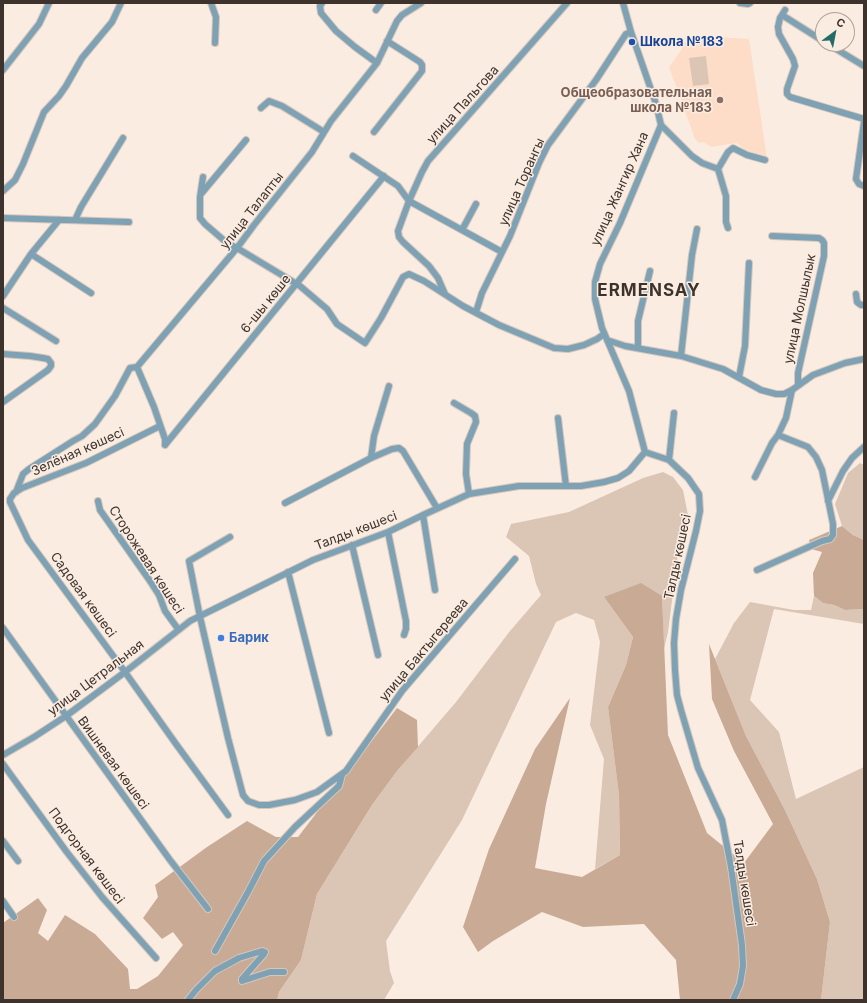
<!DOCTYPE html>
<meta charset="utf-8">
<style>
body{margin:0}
#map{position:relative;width:867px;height:1003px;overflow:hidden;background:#fbece1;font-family:Inter,sans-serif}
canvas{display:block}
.frame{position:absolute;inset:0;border:4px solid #3d332c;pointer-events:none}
.north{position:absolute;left:815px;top:12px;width:40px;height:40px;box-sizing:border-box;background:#fbece1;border:1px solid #afa299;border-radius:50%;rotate:32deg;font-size:11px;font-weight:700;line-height:16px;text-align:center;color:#3d332c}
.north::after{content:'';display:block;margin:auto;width:14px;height:18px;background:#246d67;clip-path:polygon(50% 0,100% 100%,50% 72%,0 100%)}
</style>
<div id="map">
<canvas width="867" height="1003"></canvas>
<div class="frame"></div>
<div class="north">С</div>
</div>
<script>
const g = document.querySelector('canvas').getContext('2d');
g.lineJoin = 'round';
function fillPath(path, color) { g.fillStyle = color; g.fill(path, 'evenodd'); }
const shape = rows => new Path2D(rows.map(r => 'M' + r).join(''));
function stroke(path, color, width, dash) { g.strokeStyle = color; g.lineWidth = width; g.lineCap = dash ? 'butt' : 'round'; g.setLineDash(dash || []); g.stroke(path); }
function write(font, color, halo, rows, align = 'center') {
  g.font = font + ' Inter,sans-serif'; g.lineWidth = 3; g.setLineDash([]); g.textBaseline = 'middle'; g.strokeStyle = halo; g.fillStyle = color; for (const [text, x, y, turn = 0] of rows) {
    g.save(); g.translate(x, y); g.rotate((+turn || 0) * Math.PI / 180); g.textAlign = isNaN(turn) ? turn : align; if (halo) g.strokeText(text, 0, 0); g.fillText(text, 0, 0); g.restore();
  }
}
fillPath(shape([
 [705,36,749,39,767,158,747,152,737,143,711,147,704,142,699,143,695,139,669,67,682,49,681,44]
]), '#fdddc7');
fillPath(shape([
 [706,56,709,84,693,86,689,58],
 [860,463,864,465,864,540,853,535,842,526,835,504,848,473],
 [663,472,673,477,683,490,688,515,678,553,668,632,664,649,662,596,604,597,633,637,626,665,608,707,619,795,620,855,595,869,604,759,590,725,600,642,594,620,576,613,556,622,462,820,386,941,390,971,394,983,384,1000,277,1000,279,992,301,960,317,894,372,805,397,771,456,702,510,631,541,595,536,584,529,556,506,537,511,524,569,512,643,478],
 [814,596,823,603,834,605,845,610,864,609,864,624,774,609,750,700,779,732,796,799,864,767,864,1000,821,1000,830,922,817,879,785,810,746,736,715,659,734,623,750,602,794,610,811,610]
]), '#dbc6b6');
fillPath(shape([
 [842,526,853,535,864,540,864,609,845,610,834,605,823,603,814,596,813,573,822,552,811,549,809,540],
 [641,583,662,596,668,735,707,833,744,863,773,824,734,751,712,699,709,644,746,736,785,810,817,879,830,922,821,1000,680,1000,676,960,644,924,583,927,542,912,493,941,478,952,463,927,489,849,535,749,570,698,546,804,535,868,582,877,620,855,619,795,608,707,626,665,633,637,604,597],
 [397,708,417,720,418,747,397,771,372,805,317,894,301,960,279,992,277,1000,3,1000,3,923,38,898,47,910,38,933,48,941,65,915,95,934,128,969,130,989,137,989,158,976,183,945,173,932,162,939,143,918,158,897,155,885,207,847,247,821,276,837,298,837]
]), '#c8aa95');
const minor = shape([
 [211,3,216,17,215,43],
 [322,3,320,6,321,13,336,31,355,47,377,63],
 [623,3,631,32,656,104,661,125,620,223,600,264,595,282,595,299,602,328,629,391,645,452],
 [740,3,748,4,750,3],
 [376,10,381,3],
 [785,10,780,18,778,27,779,34,793,59,795,66,787,89,787,94,790,97,864,119],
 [782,15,823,41],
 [828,44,864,66],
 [3,70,39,24,49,3],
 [261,108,269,101,282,106,324,132],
 [864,122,856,179,859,184,864,186],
 [661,125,692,156,702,163,718,169,728,152,733,148,747,155,765,160],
 [374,132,422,71,422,65,420,62,387,41],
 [353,156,398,186,409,201,422,172,428,161,567,3],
 [718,169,726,196,726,222,728,228],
 [203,177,200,197,200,218,205,224,227,243,237,248,300,286,327,309,337,324,365,343,381,318,403,277,409,274,424,281,463,306,499,325,554,348,568,349,584,345,597,339,604,334],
 [3,191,15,180,23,164,44,112,59,96,66,86,82,58,112,22,121,3],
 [201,194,246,140],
 [3,218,129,222],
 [75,220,81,207,123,138],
 [462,230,476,204],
 [772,236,819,238,822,240,824,243,824,256,798,373,798,385],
 [31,254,91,293],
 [445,294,438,278,429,266,403,242,399,237,398,231,409,201,502,252],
 [856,294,857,302,861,305,864,305],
 [3,296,31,254,59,220],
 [3,308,56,341],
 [476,312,482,293,510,236,539,163,548,145,596,80,626,34,631,32],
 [607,340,625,346,681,356,723,369,761,390,776,394,784,394,792,390,813,375,845,363,864,359],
 [638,347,638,321,650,271],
 [3,354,30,356,43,358,48,359,51,363,51,366,48,370,3,402],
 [681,356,692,255,697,229],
 [137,367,237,248,254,225,312,152,331,121,377,63,397,21,402,15,421,3],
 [137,367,154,407,165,439,165,445],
 [739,377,745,346,749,263],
 [454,403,471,413,475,416,476,422,467,444,466,474,469,494],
 [558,418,566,486],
 [160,426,86,463,22,488,14,493,10,499,10,502,28,540,125,672,176,744,228,815],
 [165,445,384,176],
 [645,452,669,460,688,478,699,494,700,511,696,531,681,590,676,619,674,643,675,670,677,695,681,710,698,768,722,820,731,867,742,945,743,966,740,984,733,1000],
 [371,458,374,436,389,386],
 [669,460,674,413],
 [755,477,772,443,778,435,786,418,792,390],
 [16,492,23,474,29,469,73,441,82,436,95,424,115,396,130,368,137,367],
 [98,501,100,510,150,581,159,595,165,611,178,629],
 [828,501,843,471,852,458,864,447],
 [285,503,371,458,392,449,399,448,403,451,437,508],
 [423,515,435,590],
 [388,532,406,621,406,629,404,635],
 [230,537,189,561,200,617,228,738,243,795,248,801,259,805,269,805,295,800,317,792,346,771,402,691,515,559],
 [352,545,378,655],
 [757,570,822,541,830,539,833,535,833,524,822,470,816,457,808,447,778,435],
 [288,572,329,733],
 [3,628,170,860,208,909],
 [3,755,34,737,66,716,125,672,190,621,313,560,388,532,423,515,469,494,519,486,581,486,604,482,618,478,629,471,645,452],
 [3,764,66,851,102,897,156,958],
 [3,841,18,861],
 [3,901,14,917],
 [215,951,248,892,264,861,295,827,339,786,342,775],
 [188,1000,196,990,215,971,239,958,262,951,265,952,264,954,242,979,242,981,270,972,284,972]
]);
stroke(minor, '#d5c7bd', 8);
stroke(minor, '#7ea1b4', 6);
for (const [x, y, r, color] of [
 [632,42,4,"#1a4fb4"],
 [720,100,4,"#8d6e63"],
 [221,638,4,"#3f7fe0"]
]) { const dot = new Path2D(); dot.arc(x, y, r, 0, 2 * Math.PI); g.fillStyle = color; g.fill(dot); stroke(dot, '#fbece1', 1.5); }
write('bold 13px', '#164399', '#fbece1', [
 ["Школа №183",640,42]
], 'left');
write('bold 13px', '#785e54', '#fbece1', [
 ["Общеобразовательная",712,93],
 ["школа №183",712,108]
], 'right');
write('13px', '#3d332c', '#fbece1', [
 ["улица Пальгова",463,105,-48],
 ["улица Торангы",522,182,-66],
 ["улица Жангир Хана",620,189,-66],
 ["улица Талапты",252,211,-52],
 ["6-шы көше",266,304,-51],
 ["улица Молшылык",800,309,-78],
 ["Зелёная көшесі",78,452,-24],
 ["Талды көшесі",356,531,-21],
 ["Талды көшесі",678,557,-78],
 ["Сторожевая көшесі",146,560,57],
 ["Садовая көшесі",83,595,54],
 ["улица Бактыгереева",424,650,-50],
 ["улица Цетральная",96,678,-37],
 ["Вишневая көшесі",113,763,54],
 ["Подгорная көшесі",86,856,53],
 ["Талды көшесі",744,883,81]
]);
write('bold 13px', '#366cbe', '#fbece1', [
 ["Барик",229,638]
], 'left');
g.letterSpacing = '1px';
write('bold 17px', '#3d332c', '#fbece1', [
 ["ERMENSAY",649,291]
]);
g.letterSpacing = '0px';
</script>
